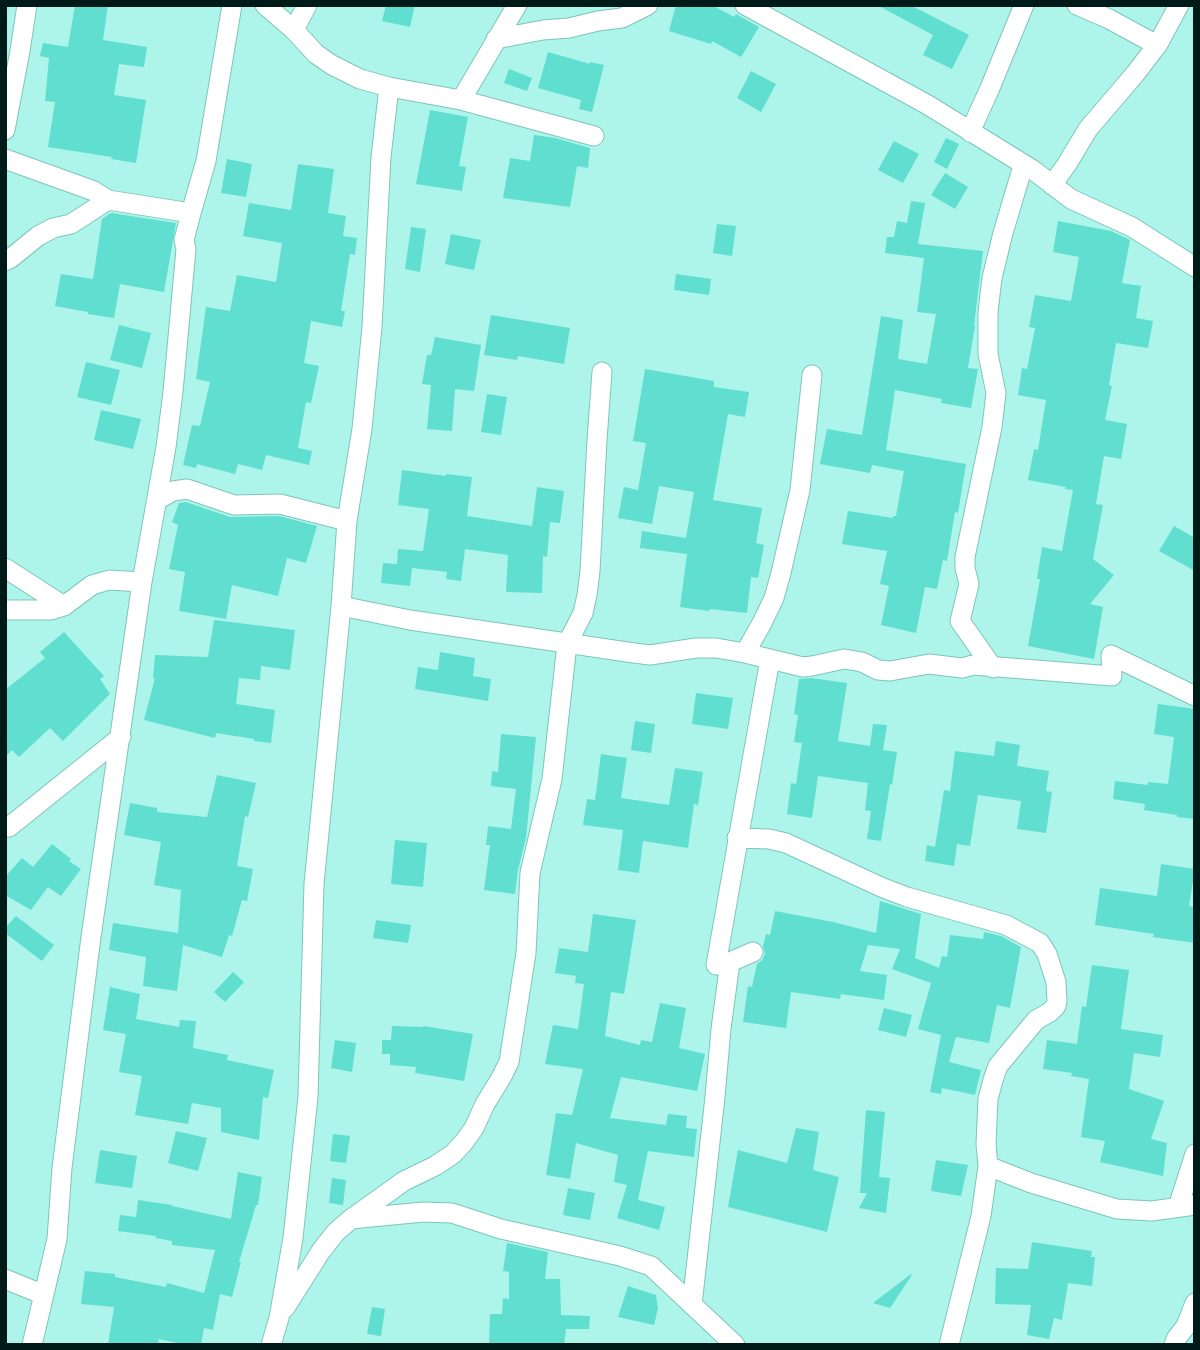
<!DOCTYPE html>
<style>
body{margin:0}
#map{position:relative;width:1200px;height:1350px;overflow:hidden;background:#adf5ea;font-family:Quicksand,sans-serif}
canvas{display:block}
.frame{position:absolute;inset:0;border:7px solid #001a17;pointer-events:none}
</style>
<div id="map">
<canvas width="1200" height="1350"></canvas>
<div class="frame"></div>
</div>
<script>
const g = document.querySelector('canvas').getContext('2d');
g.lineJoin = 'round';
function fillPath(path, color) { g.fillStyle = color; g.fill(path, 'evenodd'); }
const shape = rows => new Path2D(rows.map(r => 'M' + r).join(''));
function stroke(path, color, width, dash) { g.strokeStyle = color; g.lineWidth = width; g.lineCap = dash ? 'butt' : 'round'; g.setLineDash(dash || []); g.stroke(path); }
fillPath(shape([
 [75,5,108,5,103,40,147,47,144,67,119,64,114,95,146,100,136,163,111,159,112,157,48,147,55,102,45,101,49,58,40,56,43,43,68,47],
 [386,5,415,5,410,27,382,21],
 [676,5,712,5,734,17,736,14,759,27,741,57,712,41,711,44,669,31],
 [877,5,910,5,969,35,952,69,923,55,933,35],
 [548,52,590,64,590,62,604,65,592,112,579,109,581,100,538,88],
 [509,69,532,78,527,91,504,83],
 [751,71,776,84,761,112,737,98],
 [430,110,468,117,459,166,466,167,462,191,416,184],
 [534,135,555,138,590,148,588,168,577,166,570,207,503,198,510,158,530,161],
 [946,138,959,144,947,169,934,162],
 [894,141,919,154,903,183,878,170],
 [227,159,252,164,246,197,221,193],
 [298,164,334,169,328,213,346,216,343,236,357,238,355,255,350,254,341,311,345,311,342,327,311,321,304,363,319,366,311,403,306,402,298,448,312,451,309,465,266,455,262,470,238,464,235,474,197,464,196,468,183,465,192,425,200,426,210,382,196,379,206,307,230,311,237,275,276,282,282,243,243,236,249,203,291,210],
 [945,173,968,187,955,209,931,195],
 [911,201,925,203,918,244,983,251,974,326,975,326,968,368,978,369,971,408,941,403,942,399,895,390,886,450,966,464,958,513,955,512,947,561,943,560,937,589,925,587,916,633,881,625,889,586,880,584,887,551,842,544,848,511,893,518,893,516,896,516,904,471,872,465,870,473,820,464,827,429,862,435,881,316,903,320,898,359,927,364,936,314,917,312,924,258,885,253,887,237,894,237,897,221,907,223],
 [111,213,176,223,164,292,120,284,114,318,88,314,88,312,55,306,61,274,93,279,102,219],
 [1058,221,1111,231,1130,240,1122,283,1141,286,1136,318,1153,321,1148,348,1116,343,1109,385,1112,386,1105,420,1127,424,1121,459,1104,456,1096,504,1103,505,1093,559,1114,575,1090,604,1103,607,1094,659,1028,646,1040,579,1037,579,1042,547,1062,551,1073,490,1065,489,1066,487,1028,480,1034,449,1038,450,1046,400,1018,395,1022,368,1027,369,1035,328,1029,327,1035,295,1071,301,1079,257,1053,252],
 [717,224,736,226,732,256,713,253],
 [411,227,426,229,420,272,405,269],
 [451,234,481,240,474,270,445,264],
 [676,274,711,279,709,295,674,290],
 [491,315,570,328,564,364,518,356,517,360,484,355],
 [119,325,151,333,142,368,110,360],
 [435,337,481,345,474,391,455,389,452,431,427,429,431,385,422,384,427,355,431,355],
 [86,362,120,370,111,405,77,397],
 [645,369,714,381,714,387,749,392,745,417,728,414,713,500,762,508,756,543,764,545,758,578,751,577,747,613,710,609,709,611,680,607,687,554,640,548,642,531,686,538,694,492,659,486,652,524,618,518,624,487,638,490,646,443,633,441],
 [487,394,507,397,501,435,481,432],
 [101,410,141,419,133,449,94,440],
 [402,470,446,476,446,474,472,477,467,516,532,526,537,487,564,491,560,523,550,522,547,557,543,556,542,593,506,592,508,555,465,549,461,581,446,579,447,572,412,568,410,586,381,583,383,563,397,564,398,549,423,551,429,509,398,505],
 [186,502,230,517,279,516,317,526,306,563,287,558,278,596,232,585,226,619,179,611,185,572,169,569,178,525,172,522,179,503],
 [1174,526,1195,538,1195,571,1159,551],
 [214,620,295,630,290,670,261,666,260,680,239,678,236,704,275,710,271,743,254,741,254,739,216,733,215,738,144,720,155,678,153,679,155,655,208,657],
 [64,632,104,676,100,679,110,694,63,741,50,728,19,757,12,750,5,757,5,690,45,658,40,652],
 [440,652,475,658,473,676,491,679,488,701,415,689,418,667,438,670],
 [811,678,847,683,838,741,870,746,873,724,887,725,883,750,897,752,892,785,890,784,881,841,867,839,871,811,865,810,868,783,818,776,812,818,787,814,791,783,796,784,802,743,794,742,798,715,794,714,799,679],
 [696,693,733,698,728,729,692,724],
 [1158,704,1195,709,1195,819,1177,817,1177,815,1144,810,1145,804,1113,799,1115,781,1148,785,1148,782,1168,784,1174,737,1154,734],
 [635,721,655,724,651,753,631,750],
 [501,734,536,737,526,838,518,870,515,894,484,890,490,845,486,845,488,826,511,829,516,789,491,786,492,771,498,772],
 [996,741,1020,745,1017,766,1049,771,1046,791,1052,792,1046,833,1017,829,1021,801,978,795,970,846,957,844,954,866,925,861,927,845,935,847,944,790,950,791,955,751,994,756],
 [601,754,627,758,621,798,669,805,675,768,703,772,698,805,694,804,688,848,643,841,639,873,618,870,623,830,583,825,587,799,595,800],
 [217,775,256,783,248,817,245,816,237,866,253,869,247,901,242,900,232,936,229,935,222,957,183,945,177,991,143,986,146,957,109,950,113,923,178,933,181,890,154,885,161,842,124,835,130,803,157,808,157,812,207,817],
 [395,840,427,843,423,887,391,884],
 [52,844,71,859,69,861,81,869,61,896,48,887,31,910,5,895,5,877,22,858,33,867],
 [1161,864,1195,869,1189,906,1195,907,1195,943,1153,937,1154,934,1095,925,1100,888,1157,896],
 [880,901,921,914,915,958,939,968,942,956,947,957,950,935,983,939,984,932,1001,936,1021,947,1010,1008,997,1005,989,1043,956,1037,949,1062,981,1070,975,1095,942,1088,941,1094,930,1092,941,1035,918,1029,931,983,892,969,900,949,868,945,860,971,887,975,884,1000,841,994,840,999,791,992,786,1028,743,1022,748,986,752,987,757,964,762,960,765,954,763,946,766,934,770,935,775,911,833,922,876,933],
 [593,914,636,920,624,994,611,992,605,1036,640,1045,641,1040,652,1042,660,1003,686,1008,679,1048,705,1054,697,1091,621,1077,610,1118,666,1125,668,1114,687,1116,686,1128,697,1129,694,1157,648,1151,638,1200,665,1207,659,1230,617,1218,627,1185,614,1182,618,1155,576,1143,570,1179,546,1175,556,1113,572,1115,583,1069,545,1064,553,1025,578,1029,584,984,575,983,576,976,555,973,559,948,588,952],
 [16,916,54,945,42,961,5,933,5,928],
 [376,920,411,925,408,943,373,938],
 [1092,965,1129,970,1121,1029,1163,1035,1160,1057,1134,1053,1129,1089,1164,1101,1151,1139,1167,1143,1163,1176,1100,1162,1105,1141,1081,1137,1089,1079,1071,1076,1072,1073,1043,1069,1047,1040,1077,1044,1082,1006,1086,1007],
 [233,972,244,982,225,1002,214,992],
 [110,987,140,994,136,1019,179,1027,180,1020,196,1021,193,1048,228,1055,227,1060,274,1070,268,1098,263,1097,259,1140,221,1132,221,1108,192,1103,188,1124,135,1115,142,1076,119,1072,126,1034,103,1030],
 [884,1008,912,1015,906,1037,878,1030],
 [392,1026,423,1027,423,1026,473,1034,464,1081,415,1073,416,1067,390,1065,390,1054,382,1054,382,1040,391,1040],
 [335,1040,356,1043,352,1072,331,1068],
 [866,1110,885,1112,879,1177,890,1178,886,1213,859,1208,867,1193,860,1193],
 [796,1128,819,1132,813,1170,839,1177,827,1232,728,1207,738,1150,787,1163],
 [176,1131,207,1138,198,1171,168,1163],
 [333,1134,350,1136,346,1163,330,1161],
 [100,1150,137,1156,132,1188,95,1183],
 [936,1160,968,1165,961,1196,931,1191],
 [238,1172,262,1177,258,1205,256,1205,239,1262,241,1262,232,1297,220,1294,213,1330,204,1328,201,1345,186,1345,159,1339,158,1345,108,1345,114,1307,81,1304,85,1271,115,1274,115,1277,166,1287,167,1283,204,1293,215,1250,172,1245,172,1241,156,1238,156,1236,118,1231,120,1215,136,1217,138,1200,172,1205,172,1206,231,1219],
 [332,1178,346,1180,343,1205,329,1203],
 [568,1188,595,1193,590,1220,563,1215],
 [1032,1242,1092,1251,1091,1257,1095,1257,1092,1286,1068,1283,1062,1320,1054,1318,1049,1339,1027,1335,1031,1305,995,1304,996,1268,1028,1269],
 [507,1243,548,1252,545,1279,560,1279,561,1315,590,1316,589,1329,566,1329,564,1345,489,1345,490,1314,502,1314,503,1298,509,1299,509,1272,503,1271],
 [911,1274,912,1275,890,1308,873,1303],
 [628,1286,656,1295,658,1308,654,1325,618,1317],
 [372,1307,385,1309,381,1336,367,1334]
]), '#60ded0');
const minor = shape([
 [265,5,294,30,316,54,332,65,360,79,389,87,461,100,594,136],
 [745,5,928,105,1033,170,1071,199,1132,227,1195,267],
 [1077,5,1109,19,1157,45],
 [294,30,307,5],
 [496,39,543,30,569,28,598,21,622,18,648,5],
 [461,100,517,5],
 [5,130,20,51,27,5],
 [970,132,990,88,1024,5],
 [5,159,94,191,108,200,191,213,184,240,186,249,173,392,166,447,142,582,91,937,62,1168,57,1239,32,1345],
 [1052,185,1067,164,1088,129,1135,74,1158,44,1179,5],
 [191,213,206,161,232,5],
 [5,261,11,258,38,236,53,228,71,224,108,200],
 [157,500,173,491,187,489,234,505,280,504,347,521],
 [5,568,64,606],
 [341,606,410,620,634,653,650,655,696,648,716,648,745,653,803,667,812,666,844,659,862,662,878,670,890,671,929,664,962,668,973,665,1112,676,1111,655,1195,696],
 [5,610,51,610,64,606,92,585,109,580,142,582],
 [745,653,762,623,774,598,781,573,800,490,812,375],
 [993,668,960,621,969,584,965,568,965,557,992,427,996,393,988,354,988,312,992,278,1003,233,1023,166],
 [5,827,9,827,121,737],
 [737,838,769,839,786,843,881,887,907,897,1006,925,1040,943,1047,954,1056,982,1057,1001,1056,1006,1050,1012,1036,1020,998,1066,993,1080,988,1099,986,1144,988,1166,981,1216,949,1345],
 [753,952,730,962,716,965,770,659],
 [988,1166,1031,1183,1117,1209,1152,1211,1195,1205],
 [1178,1207,1195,1154],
 [351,1219,423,1212,452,1213,501,1229,620,1256,651,1266,735,1345],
 [5,1279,44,1295],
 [692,1305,715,1097,721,1029,730,962],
 [285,1308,321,1251,336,1232,351,1219,404,1181,435,1166,453,1154,464,1142,474,1128,485,1104,501,1078,509,1062,526,953,530,873,552,779,567,644,583,613,587,595,590,571,597,440,602,372],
 [271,1345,279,1318,293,1238,308,1097,314,884,341,606,347,521,362,429,372,327,381,157,389,87],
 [1174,1345,1176,1339,1186,1326,1195,1303]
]);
stroke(minor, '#7ec5bb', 21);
stroke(minor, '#fff', 19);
</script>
